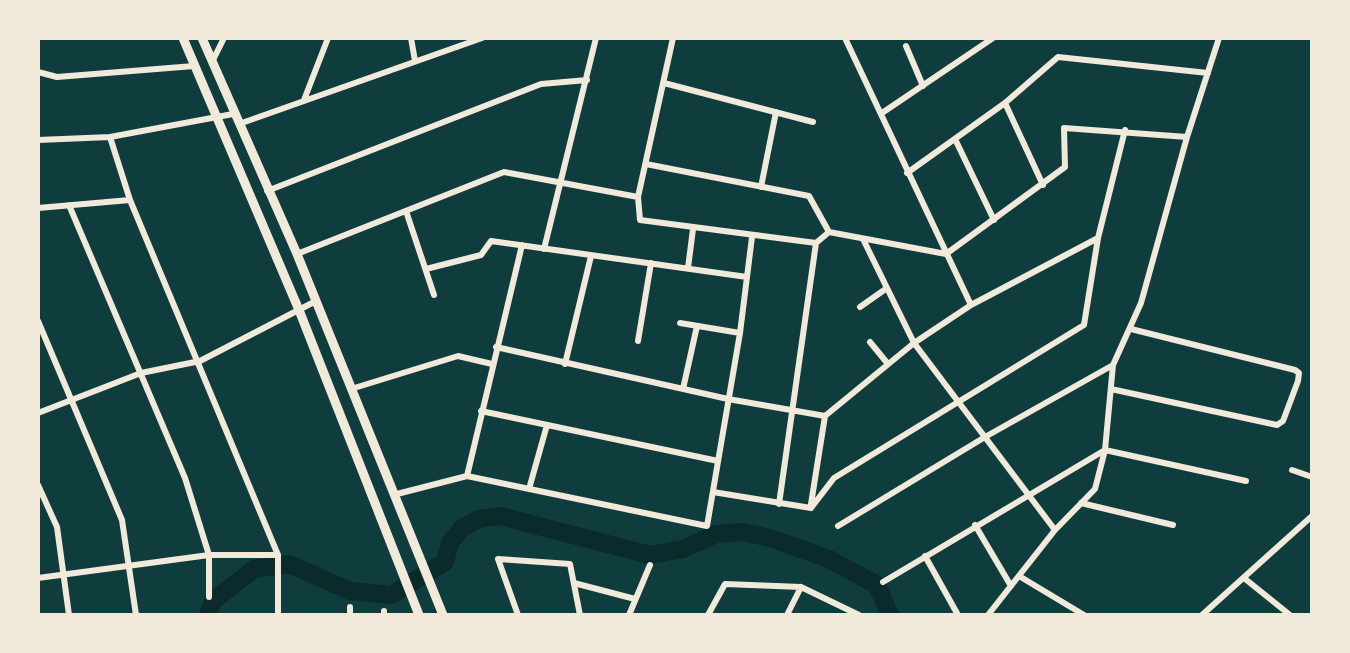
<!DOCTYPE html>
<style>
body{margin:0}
#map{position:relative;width:1350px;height:653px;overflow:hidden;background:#0f3d3e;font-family:Cabin,sans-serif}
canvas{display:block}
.frame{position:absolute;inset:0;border:40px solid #f1e9da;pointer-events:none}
</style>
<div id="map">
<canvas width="1350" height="653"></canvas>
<div class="frame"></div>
</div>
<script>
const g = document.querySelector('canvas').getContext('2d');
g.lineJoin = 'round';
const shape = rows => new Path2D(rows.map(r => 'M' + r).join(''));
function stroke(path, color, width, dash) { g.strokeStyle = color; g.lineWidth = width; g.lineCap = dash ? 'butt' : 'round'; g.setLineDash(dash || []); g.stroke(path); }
stroke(shape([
 [208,615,213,601,254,569,289,564,350,591,391,595,445,562,450,543,461,529,478,519,500,516,650,555,683,549,716,534,743,532,770,538,829,559,877,585,890,615]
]), '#0a2a2b', 18);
stroke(shape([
 [411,38,415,61],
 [845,38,971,305],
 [906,46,923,86],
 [213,60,224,38],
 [38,72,57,77,194,66],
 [664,83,813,122],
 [304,100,328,38],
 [1005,103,1043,185],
 [882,113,993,38],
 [239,124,482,38],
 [110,137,130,200,278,555,278,615],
 [955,139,994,220],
 [38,140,110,137,233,114],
 [646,164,809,196,829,232,946,254,1065,167,1064,128,1187,137],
 [907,173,1005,103,1058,57,1208,73],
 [761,187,776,112],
 [267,191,541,84,587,80],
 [638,197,640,220,816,243,829,232],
 [69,205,185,478,209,555,209,597],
 [38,208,130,200],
 [406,211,434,295],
 [863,239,914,343,1055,530],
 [544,249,596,38],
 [297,254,504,172,638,197,673,38],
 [688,268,693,229],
 [426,269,481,255,491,241,747,277],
 [860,307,887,288],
 [38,321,122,520,136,615],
 [680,323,740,333],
 [638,341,651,263],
 [870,342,888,364],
 [496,347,728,399,825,416,914,343,971,305,1098,238],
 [565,364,591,256],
 [351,389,458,356,492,364],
 [683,389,697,326],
 [1111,389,1277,425,1283,421,1298,381,1299,373,1295,370,1131,329],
 [481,411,718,461],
 [38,413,141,373,200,361,316,301],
 [1292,470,1312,477],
 [467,476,522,245],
 [38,485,57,527,69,615],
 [529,489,547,425],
 [713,492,811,508],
 [393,495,467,476,707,526,740,333,752,237],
 [1081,503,1173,525],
 [779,504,816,243],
 [811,504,825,416],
 [811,508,834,478,1084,325,1098,238,1125,130],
 [975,525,1011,586],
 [838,526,985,437,1113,365],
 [925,556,958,615],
 [1019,576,1084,615],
 [38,578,209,555,278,555],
 [1244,578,1290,615],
 [883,582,1105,450,1246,481],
 [574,583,635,599],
 [384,611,384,615],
 [350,615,350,607],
 [518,615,498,559,570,564,580,615],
 [629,615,650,565],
 [708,615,725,584,801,587,859,615],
 [787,615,801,587],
 [988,615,1055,530,1095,489,1105,450,1113,365,1141,303,1187,137,1219,38],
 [1202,615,1312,516]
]), '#f1e9da', 6);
stroke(shape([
 [183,38,299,310,419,615],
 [202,38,297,254,443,615]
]), '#f1e9da', 9);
</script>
